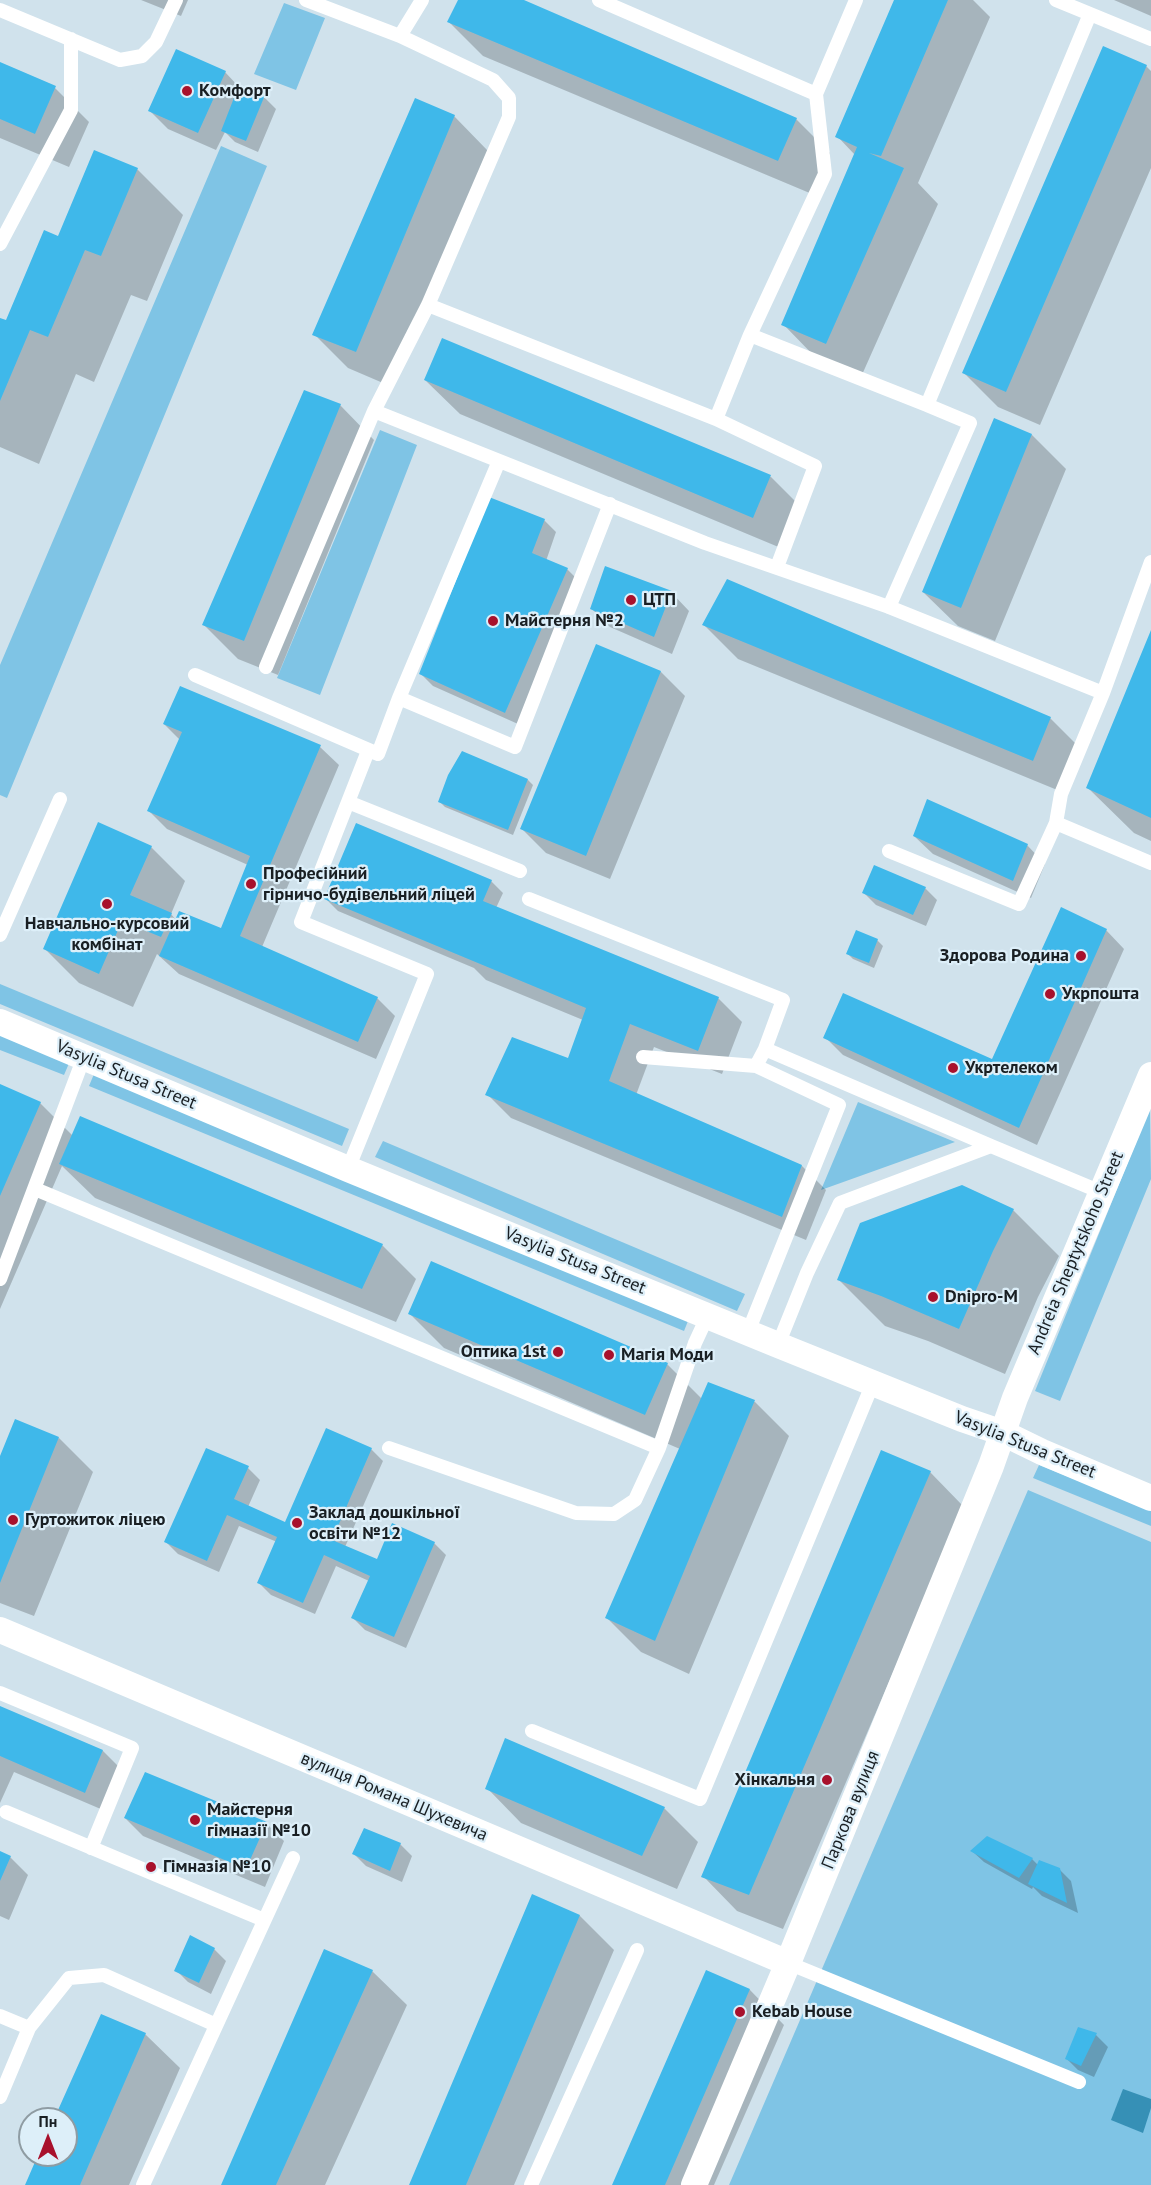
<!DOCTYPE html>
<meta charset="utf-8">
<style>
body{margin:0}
#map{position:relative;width:1151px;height:2185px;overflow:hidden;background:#d0e2ec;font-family:"PT Sans",sans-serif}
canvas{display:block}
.north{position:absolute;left:18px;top:2107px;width:60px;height:60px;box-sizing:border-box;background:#ddeff9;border:2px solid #8f9ca3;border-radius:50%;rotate:0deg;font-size:16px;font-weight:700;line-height:24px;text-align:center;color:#191f23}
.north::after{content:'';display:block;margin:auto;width:21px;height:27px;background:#a8112c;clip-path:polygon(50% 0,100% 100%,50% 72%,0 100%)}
</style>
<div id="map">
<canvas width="1151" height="2185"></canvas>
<div class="north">Пн</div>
</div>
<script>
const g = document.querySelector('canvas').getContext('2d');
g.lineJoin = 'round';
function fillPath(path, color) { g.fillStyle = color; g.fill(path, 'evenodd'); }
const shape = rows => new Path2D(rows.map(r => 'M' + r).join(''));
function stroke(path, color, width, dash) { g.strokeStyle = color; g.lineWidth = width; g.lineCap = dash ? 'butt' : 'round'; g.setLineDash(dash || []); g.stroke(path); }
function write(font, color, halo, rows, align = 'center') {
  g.font = font + ' "PT Sans",sans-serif'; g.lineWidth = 4.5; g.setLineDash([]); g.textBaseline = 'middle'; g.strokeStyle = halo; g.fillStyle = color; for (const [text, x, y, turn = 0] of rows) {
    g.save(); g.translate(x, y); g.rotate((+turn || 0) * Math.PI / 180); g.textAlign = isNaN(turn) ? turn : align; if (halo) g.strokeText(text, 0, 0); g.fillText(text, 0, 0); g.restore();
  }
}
fillPath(shape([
 [284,3,325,18,296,90,254,74],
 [221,146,267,166,7,798,0,795,0,665],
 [380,430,417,445,320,695,277,678],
 [0,984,349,1129,342,1146,0,1004],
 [0,1032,70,1061,64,1075,0,1050],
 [94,1074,688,1321,684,1331,89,1086],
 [858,1102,955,1142,821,1190],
 [1150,1108,1151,1179,1060,1401,1035,1391],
 [383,1141,745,1294,737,1311,375,1157],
 [1039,1465,1151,1510,1151,1526,1033,1478],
 [1028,1490,1151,1542,1151,2185,729,2185]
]), '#7fc4e5');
fillPath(shape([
 [1123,2089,1151,2099,1151,2108,1143,2133,1111,2120]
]), '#3690b6');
fillPath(shape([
 [141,0,188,0,181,16],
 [459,0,520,0,796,119,830,153,812,194,483,56,449,22],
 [896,0,973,0,990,17,918,183,938,204,861,377,817,359,783,324,855,155,837,136],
 [1114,0,1151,0,1151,16],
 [0,64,55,88,89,122,69,167,0,138],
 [1146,66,1151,71,1151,168,1040,425,998,407,964,373],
 [225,72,239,87,264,97,276,109,258,152,235,142,225,132,216,150,168,129,150,111],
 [454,116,488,151,390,386,348,368,314,334],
 [137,169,183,215,147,301,131,295,94,382,76,374,39,464,0,447,0,319,7,321,59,238],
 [442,340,771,477,805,511,788,551,460,414,425,380],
 [340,405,374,440,278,675,238,659,203,624],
 [994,420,1032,435,1066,469,995,641,958,626,923,592],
 [544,520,556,532,546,561,567,569,579,581,518,724,433,686,421,674],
 [728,581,1050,718,1085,753,1067,794,738,659,704,625],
 [671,592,689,611,672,654,610,627,592,609],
 [1151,633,1151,841,1134,833,1088,788],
 [597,646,661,672,685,696,610,879,546,853,522,829],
 [181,688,320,747,339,765,262,947,377,998,395,1016,376,1059,179,974,157,954,133,1007,79,983,45,949,151,847,185,881,171,914,176,920,222,930,248,865,167,829,149,811,180,740,164,724],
 [528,780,533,785,513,835,445,807,439,801],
 [914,836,1027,845,1045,864,1031,898,933,854],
 [491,881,503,893,496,908,718,998,742,1022,722,1074,654,1047,636,1095,802,1166,826,1190,806,1240,511,1118,487,1094,569,1060,583,1020,486,980,474,968,338,911,326,899],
 [925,888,937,900,926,926,876,905,864,893],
 [1106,930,1124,949,1037,1145,843,1055,825,1037,992,1061],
 [877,940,883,946,874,968,853,959,847,953],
 [0,1086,40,1103,73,1136,382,1245,416,1279,396,1322,95,1198,62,1166,0,1309],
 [1013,1210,1059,1256,1038,1297,1005,1374,928,1341,885,1326,839,1280],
 [410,1314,667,1364,702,1399,709,1384,755,1402,789,1436,689,1674,641,1652,607,1618,680,1449,444,1348],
 [59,1438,93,1472,34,1616,0,1603,0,1460],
 [371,1449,383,1461,345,1547,377,1561,434,1543,446,1555,406,1648,365,1630,353,1618,369,1581,336,1566,315,1614,271,1595,259,1583,277,1542,239,1526,219,1572,178,1554,166,1542,248,1468,260,1480,248,1507,286,1524],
 [930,1472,964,1507,783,1929,737,1911,703,1876],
 [0,1707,103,1751,121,1769,103,1810,14,1772,0,1803],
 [487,1788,664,1808,698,1842,677,1889,521,1823],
 [125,1818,266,1823,284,1841,265,1887,143,1836],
 [400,1844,412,1856,402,1882,366,1866,354,1854],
 [972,1851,1032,1859,1038,1865,1059,1869,1071,1881,1078,1913,1042,1896,1033,1887,1032,1889,984,1862],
 [0,1852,10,1857,28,1875,9,1920,0,1916],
 [533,1896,580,1916,614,1950,514,2185,411,2185],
 [214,1949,226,1961,211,1994,188,1982,176,1970],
 [372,1971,407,2005,325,2185,223,2185],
 [706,1972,750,1990,784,2025,714,2185,614,2185],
 [1079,2029,1096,2035,1108,2047,1094,2077,1078,2070,1066,2058],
 [145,2034,180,2068,129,2185,27,2185,40,2155,66,2155,66,2119,56,2119]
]), '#0003');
fillPath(shape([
 [458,0,524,0,797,118,778,161,447,22],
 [894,0,948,0,881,156,869,153,904,168,826,344,781,325,857,147,835,137],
 [1103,46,1147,65,1006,392,962,373],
 [176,49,226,71,198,133,148,111],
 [0,62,56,86,35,134,0,119],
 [239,85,265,95,246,141,221,131],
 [415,98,455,115,356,352,312,335],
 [94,150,138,168,101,256,85,250,48,337,30,330,0,401,0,318,6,320,44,230,58,236],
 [442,338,771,475,753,518,424,380],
 [304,390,341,404,244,641,202,625],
 [994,418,1032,434,961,608,922,592],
 [489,497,545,519,532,553,568,568,505,713,419,674],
 [605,566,672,591,654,637,590,609],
 [727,579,1051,717,1033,761,702,625],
 [1151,630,1151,818,1086,788],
 [596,644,661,671,586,856,520,829],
 [180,686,321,745,240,936,378,997,358,1042,159,956,179,911,221,928,250,856,147,811,182,732,163,724],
 [462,751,528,779,508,830,438,802,448,775],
 [927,799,1028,844,1013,881,913,836],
 [98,822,152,846,130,895,172,913,161,937,122,921,99,974,43,949],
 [356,823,492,880,483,901,719,997,698,1051,630,1024,609,1081,802,1165,782,1217,485,1095,512,1037,568,1058,586,1008,324,899],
 [874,865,926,887,913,915,862,893],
 [1061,907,1107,929,1019,1128,823,1038,843,993,992,1059],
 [856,930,878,939,869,963,846,954],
 [0,1084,41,1102,0,1196],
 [80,1116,383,1244,362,1289,59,1164],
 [962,1185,1014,1209,993,1251,959,1329,881,1296,837,1280,860,1223],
 [431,1261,668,1363,645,1415,408,1314],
 [708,1382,755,1400,655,1641,605,1618],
 [15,1419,59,1437,0,1583,0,1456],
 [326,1428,372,1448,332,1540,377,1559,392,1523,435,1542,394,1637,351,1618,370,1576,324,1555,303,1603,257,1583,277,1537,227,1515,207,1561,164,1542,206,1448,249,1466,234,1499,285,1522],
 [881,1450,931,1471,749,1895,701,1877],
 [0,1706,103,1750,85,1793,0,1756],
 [505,1738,665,1807,642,1856,485,1789],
 [145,1772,267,1822,246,1869,124,1818],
 [364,1828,401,1843,390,1871,352,1854],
 [987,1836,1033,1858,1019,1878,970,1851],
 [0,1851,11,1856,0,1881],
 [1039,1860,1060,1868,1067,1903,1028,1884],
 [532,1894,580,1915,466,2185,409,2185],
 [190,1935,215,1948,199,1983,174,1971],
 [324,1949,373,1970,276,2185,221,2185],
 [706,1970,750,1989,665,2185,612,2185],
 [101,2014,146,2033,80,2185,25,2185,38,2155,66,2155,66,2119,54,2119],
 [1078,2027,1097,2033,1081,2066,1065,2059]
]), '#3fb8ea');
stroke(shape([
 [599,0,816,94,856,0],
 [1056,0,1151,39],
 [0,10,120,60,142,56,156,42,176,0],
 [400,36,422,0],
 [0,244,71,110,71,39],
 [428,305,716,419,815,466,777,567],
 [750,335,927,405],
 [374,411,705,543,889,607,1103,693],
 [716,419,750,335,825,174,816,94],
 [889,607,970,423,927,405,1090,14],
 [266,667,374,411,428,305,509,117,509,98,493,80,400,36,306,0],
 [195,675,378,754,399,698,499,461],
 [399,698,515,747,610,504],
 [348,802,520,871],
 [1056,823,1151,863],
 [889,851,1019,904,1056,823,1061,794,1103,693,1151,562],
 [529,899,783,1000,765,1049,756,1066,839,1105,748,1332],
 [0,935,60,799],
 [765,1049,991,1146],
 [643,1057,756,1066],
 [348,1169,427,974,301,922,368,751],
 [35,1189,659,1448,695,1343,708,1315],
 [0,1279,84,1057],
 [778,1345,807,1273,840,1203,991,1146,1101,1192],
 [389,1448,576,1513,614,1514,635,1500,659,1448],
 [0,1693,132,1748,91,1848],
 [532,1731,700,1799,873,1383],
 [6,1812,264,1920],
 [788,1963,1079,2082],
 [0,2016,29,2028,69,1978,104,1975,216,2025],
 [0,2097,29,2028],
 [143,2185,293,1858],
 [531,2185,637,1950]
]), '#fff', 14);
stroke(shape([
 [0,1022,348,1169,778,1345,962,1419,1003,1433,1042,1452,1151,1498],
 [0,1630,788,1963],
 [694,2185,788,1963,991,1466,1015,1398,1151,1075]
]), '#fff', 26);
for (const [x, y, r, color] of [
 [187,91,6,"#a8112c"],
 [631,600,6,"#a8112c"],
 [493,621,6,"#a8112c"],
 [251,884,6,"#a8112c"],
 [107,904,6,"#a8112c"],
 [1081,956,6,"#a8112c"],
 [1050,994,6,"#a8112c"],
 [953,1068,6,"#a8112c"],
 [933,1297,6,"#a8112c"],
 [558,1352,6,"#a8112c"],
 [609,1355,6,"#a8112c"],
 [13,1520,6,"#a8112c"],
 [297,1523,6,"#a8112c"],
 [827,1780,6,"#a8112c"],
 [195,1820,6,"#a8112c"],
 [151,1867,6,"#a8112c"],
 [740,2012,6,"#a8112c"]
]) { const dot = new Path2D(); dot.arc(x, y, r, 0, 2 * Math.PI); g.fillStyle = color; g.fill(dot); stroke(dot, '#ddeff9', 2); }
write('bold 18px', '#191f23', '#ddeff9', [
 ["Комфорт",199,91],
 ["ЦТП",643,600],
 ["Майстерня №2",505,621],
 ["Професійний",263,874],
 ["гірничо-будівельний ліцей",263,895],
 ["Навчально-курсовий",107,924,"center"],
 ["комбінат",107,945,"center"],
 ["Здорова Родина",1069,956,"right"],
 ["Укрпошта",1062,994],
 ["Укртелеком",965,1068],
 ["Dnipro-M",945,1297],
 ["Оптика 1st",546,1352,"right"],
 ["Магія Моди",621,1355],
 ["Заклад дошкільної",309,1513],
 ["освіти №12",309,1534],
 ["Гуртожиток ліцею",25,1520],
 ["Хінкальня",815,1780,"right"],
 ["Майстерня",207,1810],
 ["гімназії №10",207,1831],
 ["Гімназія №10",163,1867],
 ["Kebab House",752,2012]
], 'left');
write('18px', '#191f23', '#ddeff9', [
 ["Vasylia Stusa Street",126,1075,23],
 ["Andreia Sheptytskoho Street",1076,1253,-67],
 ["Vasylia Stusa Street",575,1261,22],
 ["Vasylia Stusa Street",1025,1445,22],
 ["вулиця Романа Шухевича",394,1797,23],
 ["Паркова вулиця",851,1810,-68]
]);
</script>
